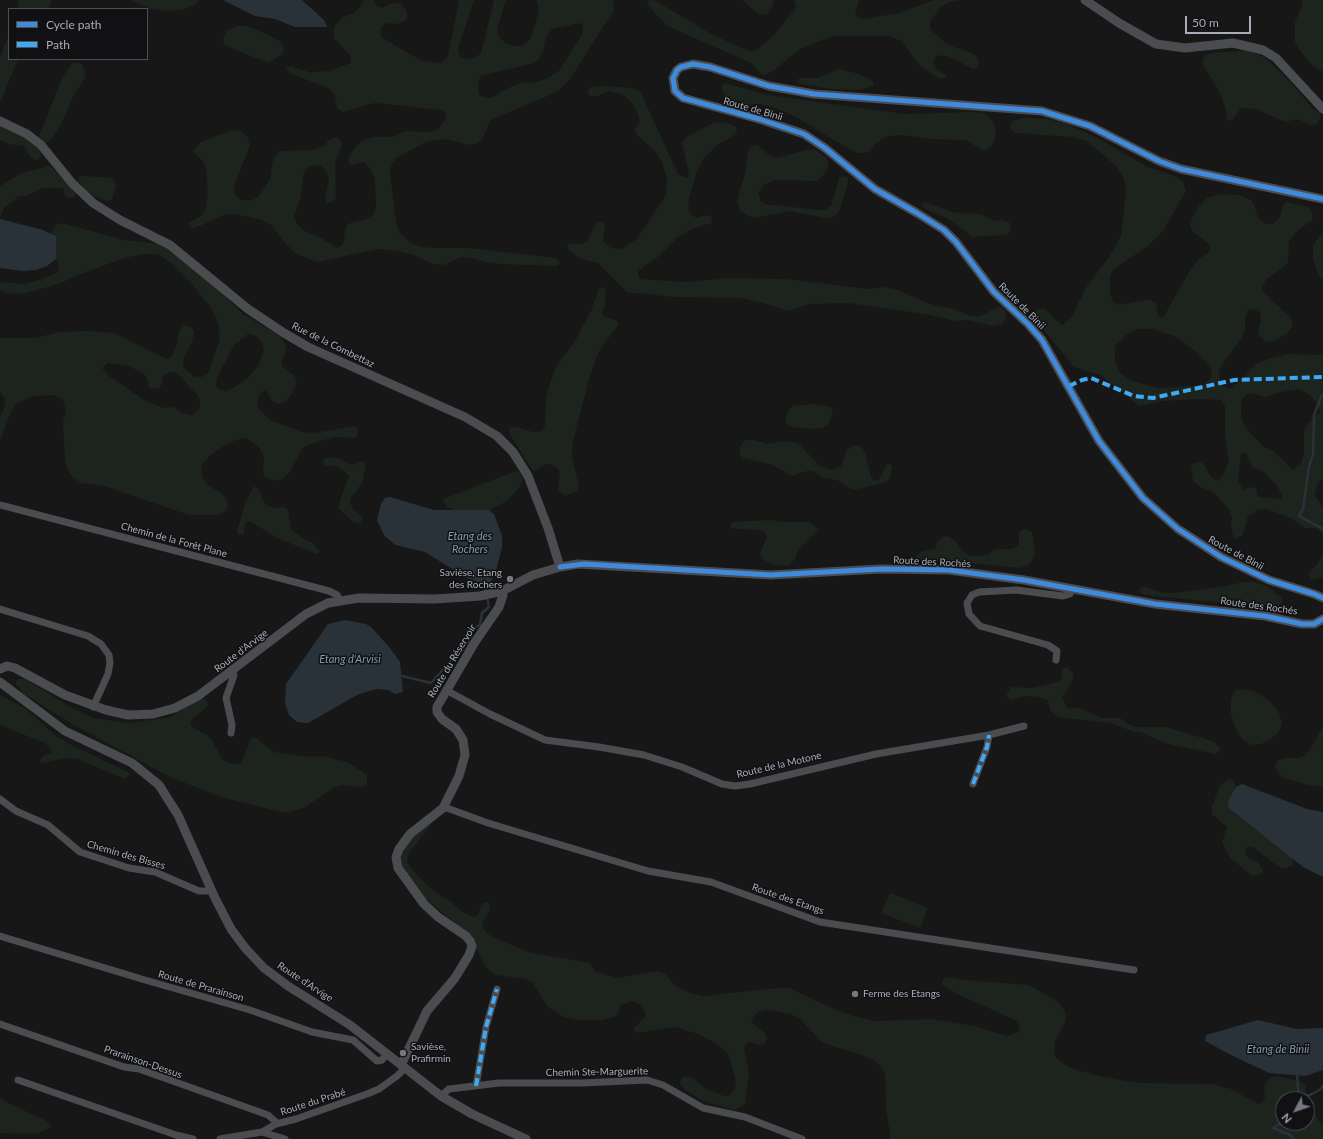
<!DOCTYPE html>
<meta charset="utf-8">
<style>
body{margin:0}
#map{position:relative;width:1323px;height:1139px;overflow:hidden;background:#171717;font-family:Lato,sans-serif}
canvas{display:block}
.legend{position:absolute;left:8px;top:8px;width:140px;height:52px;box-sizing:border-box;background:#111113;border:1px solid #4d4f55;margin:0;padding:5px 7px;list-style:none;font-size:12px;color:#a8adb8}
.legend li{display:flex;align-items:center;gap:8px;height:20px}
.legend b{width:20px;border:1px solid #4d4f55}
.north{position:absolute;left:1275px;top:1091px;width:40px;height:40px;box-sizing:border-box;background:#111113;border:1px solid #4d4f55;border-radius:50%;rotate:229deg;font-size:11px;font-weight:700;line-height:16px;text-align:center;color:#a8adb8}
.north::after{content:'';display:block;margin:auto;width:14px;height:18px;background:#757880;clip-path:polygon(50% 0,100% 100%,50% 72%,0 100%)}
.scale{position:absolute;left:1185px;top:16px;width:66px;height:18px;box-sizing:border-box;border:2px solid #a8adb8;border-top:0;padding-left:5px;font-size:12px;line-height:14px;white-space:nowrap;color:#a8adb8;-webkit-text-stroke:3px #111113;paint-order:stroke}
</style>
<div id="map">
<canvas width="1323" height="1139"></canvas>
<ul class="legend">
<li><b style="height:5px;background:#408adc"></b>Cycle path</li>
<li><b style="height:5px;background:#3fa9f5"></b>Path</li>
</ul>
<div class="north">N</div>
<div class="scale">50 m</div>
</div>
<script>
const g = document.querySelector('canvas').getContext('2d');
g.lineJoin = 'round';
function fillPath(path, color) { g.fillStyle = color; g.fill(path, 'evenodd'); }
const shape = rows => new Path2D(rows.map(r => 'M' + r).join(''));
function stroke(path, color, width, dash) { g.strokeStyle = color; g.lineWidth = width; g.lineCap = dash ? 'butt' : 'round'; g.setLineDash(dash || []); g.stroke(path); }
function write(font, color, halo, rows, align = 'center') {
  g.font = font + ' Lato,sans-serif'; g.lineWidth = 3; g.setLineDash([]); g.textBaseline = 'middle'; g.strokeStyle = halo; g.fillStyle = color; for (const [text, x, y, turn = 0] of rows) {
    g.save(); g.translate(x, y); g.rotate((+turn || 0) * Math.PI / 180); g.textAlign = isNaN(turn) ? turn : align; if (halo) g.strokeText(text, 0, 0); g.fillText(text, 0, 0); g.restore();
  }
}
fillPath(shape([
 [19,0,51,0,51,2,49,9,17,9],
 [129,0,198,0,198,1,195,5,185,9,170,11,151,9],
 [364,0,374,0,376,6,382,8,390,4,400,3,407,11,407,19,398,24,386,23,380,29,381,37,422,61,441,63,448,56,459,0,474,0,458,49,460,56,465,59,475,58,481,53,494,0,506,0,497,29,498,36,505,43,514,46,522,46,530,39,536,22,539,9,536,0,613,0,614,10,570,79,557,92,493,119,490,121,483,138,476,144,470,145,444,139,426,142,398,157,392,163,390,171,396,222,399,232,411,243,421,247,437,248,469,248,556,258,560,263,557,266,499,264,486,262,471,258,461,257,444,265,433,264,415,255,396,251,378,249,318,262,308,259,296,253,286,244,271,225,263,220,235,214,227,214,202,225,193,228,190,227,188,224,190,222,196,219,204,213,206,206,208,193,206,168,202,160,193,152,193,150,201,142,232,130,241,131,248,138,250,146,235,183,234,192,239,199,248,201,257,198,266,186,270,179,273,160,279,151,312,150,324,146,329,140,336,137,341,141,342,146,335,162,336,198,332,202,327,203,325,199,329,178,327,172,320,165,309,167,304,172,300,199,294,217,297,224,303,230,321,238,337,248,343,244,346,226,352,222,367,219,373,215,376,207,375,179,370,168,364,162,353,165,349,163,348,158,357,145,364,140,375,137,392,137,404,131,432,132,438,129,446,118,446,114,442,110,375,103,343,112,337,108,335,96,330,89,290,73,286,68,290,66,309,72,329,71,351,63,351,57,334,38,334,27,343,17,355,12,363,3],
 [579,23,583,26,583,33,559,71,548,78,533,83,523,82,508,88,491,98,483,97,479,94,478,85,480,76,530,64,538,60,543,52,546,37,552,29],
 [649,0,656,1,713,35,749,51,756,50,774,35,796,8,794,0,859,0,855,15,863,19,899,13,934,0,961,0,949,2,940,8,930,22,930,29,948,45,970,52,976,56,979,62,977,67,973,69,950,57,941,55,936,57,933,62,937,69,946,75,945,78,940,79,920,66,901,41,890,36,833,36,800,49,774,70,766,75,762,75,752,64,745,60,667,26,647,4],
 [742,0,774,0,772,8,767,14,760,15],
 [1301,0,1323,0,1323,72,1312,65,1301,52,1295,42,1295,22,1303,3],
 [236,26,247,26,260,31,280,41,284,47,283,54,269,63,228,47,224,44,223,39,227,31],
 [9,34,9,59,18,59,0,103,0,57],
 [1238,51,1248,51,1260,55,1268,60,1292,84,1314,110,1320,113,1320,118,1317,124,1310,125,1298,119,1285,122,1256,109,1245,108,1240,109,1232,121,1227,120,1226,110,1220,93,1202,63,1204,56,1211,53],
 [78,62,83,66,86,76,74,95,62,122,52,139,46,143,41,142,39,138,40,134,62,78,72,63],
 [839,69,859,74,873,81,874,85,871,87,857,90,831,89,797,83,799,78,817,78],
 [725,83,768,95,905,114,974,112,986,114,994,123,996,134,992,146,984,151,965,140,931,139,900,135,885,137,874,145,870,151,865,153,856,153,792,115,775,108,760,104,745,105,734,102,725,97,722,91,722,86],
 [605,86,633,88,640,91,678,174,685,178,688,177,689,173,682,143,685,138,715,122,729,123,736,127,737,131,735,135,716,146,704,158,697,171,689,198,688,208,691,215,697,218,707,215,712,217,711,223,694,228,678,237,659,256,638,271,638,275,640,279,684,282,729,278,786,279,869,289,882,287,895,289,930,304,954,309,971,316,980,316,998,307,1002,307,1006,312,1005,320,1001,324,993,326,967,320,955,321,930,315,849,303,810,304,788,311,767,304,741,298,673,297,627,292,598,263,584,260,570,252,567,247,569,244,572,243,583,244,587,242,596,223,600,221,604,223,605,227,603,241,611,248,621,249,637,239,666,195,667,179,662,162,655,151,637,135,634,130,640,122,638,114,633,104,624,95,609,91,597,96,591,96,588,93,588,90,591,87],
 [1024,118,1047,119,1067,124,1098,138,1146,166,1177,177,1183,182,1186,191,1163,231,1148,246,1114,269,1110,276,1110,292,1113,302,1119,305,1150,299,1156,303,1158,315,1160,317,1164,316,1190,270,1199,259,1208,253,1210,249,1209,244,1193,232,1190,226,1192,218,1199,206,1207,198,1220,194,1240,195,1251,200,1255,206,1258,218,1266,224,1272,224,1279,219,1283,206,1286,202,1309,207,1313,214,1312,220,1295,233,1289,242,1288,262,1282,268,1267,279,1262,286,1263,292,1291,318,1293,326,1286,334,1272,342,1266,342,1260,337,1258,330,1261,321,1260,313,1255,309,1248,310,1245,316,1245,330,1241,339,1224,362,1219,371,1219,376,1222,386,1231,389,1256,364,1268,359,1288,354,1323,355,1323,480,1318,482,1314,495,1323,507,1323,534,1315,528,1305,528,1289,517,1266,509,1257,510,1248,516,1242,536,1234,539,1231,527,1232,518,1229,509,1212,491,1202,488,1193,481,1191,468,1194,463,1202,462,1211,477,1218,481,1224,475,1229,459,1225,439,1225,405,1221,400,1199,399,1164,401,1139,406,1101,375,1082,370,1073,366,1035,319,1034,313,1039,309,1044,308,1056,320,1063,325,1072,317,1085,289,1109,257,1121,236,1126,191,1124,178,1117,167,1087,141,1072,137,1016,133,1011,130,1010,126,1012,121],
 [1137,329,1153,329,1174,336,1193,349,1211,367,1212,374,1209,380,1203,385,1159,388,1131,381,1120,372,1115,361,1115,346,1126,335],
 [1299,389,1309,394,1316,402,1320,412,1307,424,1304,431,1304,453,1301,464,1293,470,1275,452,1264,447,1245,427,1241,416,1241,406,1242,399,1249,393,1267,397,1276,393],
 [1246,452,1252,467,1264,472,1277,486,1282,495,1281,499,1258,497,1256,488,1250,487,1244,490,1238,482,1241,454],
 [0,125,26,138,38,149,42,156,37,161,30,157,24,146,9,144,0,140],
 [757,145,769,155,777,158,806,150,815,150,826,157,829,166,822,177,817,181,774,180,762,186,758,194,761,201,765,204,818,210,825,210,832,204,839,178,843,176,848,178,848,183,839,212,833,217,825,218,790,211,754,218,748,216,740,210,737,202,745,173,748,152,751,146],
 [50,166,75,191,75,197,69,198,65,195,63,188,43,188,26,196,19,196,11,202,4,208,0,219,0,186,21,173],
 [83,176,112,178,116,184,112,200,107,201,93,196,85,190,78,180,79,177],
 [924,202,956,213,981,214,995,221,1003,220,1010,223,1011,227,1010,232,1006,235,972,237,947,218,926,209,922,206],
 [62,223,124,240,161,244,199,271,243,314,280,336,285,344,286,351,281,363,282,366,295,377,297,383,293,392,285,402,279,404,273,402,266,391,264,390,259,395,257,403,259,409,270,420,302,432,314,433,355,426,358,429,357,436,353,438,334,437,307,445,302,449,290,472,282,479,274,481,266,478,263,474,264,458,260,449,254,443,245,438,230,442,210,455,203,463,201,470,203,479,209,486,220,492,227,499,228,504,227,510,218,515,189,515,104,486,81,483,73,477,67,470,65,459,63,423,66,410,63,400,54,395,34,396,17,403,11,412,0,440,0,417,5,406,5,399,0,392,0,338,34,338,60,332,89,331,114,333,166,359,171,357,176,348,179,331,184,325,191,327,194,332,192,342,184,357,183,365,185,369,195,377,202,377,208,373,220,339,218,323,211,308,193,285,170,262,157,254,145,254,124,258,76,276,61,283,34,291,22,294,6,293,0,290,0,283,4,282,25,284,39,280,56,273,59,269,56,259,56,236,51,233,56,225],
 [248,334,257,336,262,343,264,350,259,364,249,377,235,387,226,391,220,390,216,386,217,378,226,360,234,345],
 [107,363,126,365,143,373,147,379,149,388,158,389,162,384,163,376,169,372,177,373,199,397,200,408,192,415,182,413,174,407,164,408,144,400,109,376,102,368],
 [1323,232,1323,280,1319,276,1313,259,1313,245],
 [602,287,605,289,606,295,604,309,602,311,603,316,618,321,618,325,599,351,590,376,573,441,572,456,579,487,577,491,565,496,561,493,558,489,560,472,556,467,550,464,546,464,537,470,533,471,509,433,510,427,516,427,533,432,539,432,545,427,546,398,551,380,557,365,575,341,591,311,599,288],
 [811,404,831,407,833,412,828,425,823,428,810,429,792,427,787,424,785,420,789,409,793,406],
 [745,440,754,440,768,444,784,441,798,443,818,464,825,468,833,470,841,466,847,450,852,446,857,445,862,448,865,452,871,477,875,481,879,480,887,464,891,465,892,468,890,478,886,482,858,489,852,489,837,480,824,478,812,471,807,471,792,476,773,465,743,458,739,453,740,447],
 [328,457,340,459,351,465,363,461,366,464,362,483,350,499,350,503,353,509,362,516,363,518,361,522,357,523,352,521,339,509,340,500,349,476,339,467,324,465,323,460],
 [516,471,519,472,523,478,519,488,507,501,489,510,454,510,447,507,444,503,443,499],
 [254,486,259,490,263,501,267,505,274,508,285,507,288,510,291,529,304,539,313,543,320,552,316,554,275,537,250,521,245,523,244,534,239,535,237,531,245,503],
 [771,520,783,522,809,522,818,529,816,532,798,550,795,559,789,566,774,565,762,559,760,554,767,536,763,530,735,529,731,528,730,525,732,522],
 [1024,529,1032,532,1035,554,1030,564,1020,568,950,561,920,560,916,556,921,552,935,549,937,542,942,537,948,536,954,540,964,552,971,556,988,555,993,550,999,549,1012,549,1019,546,1019,532],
 [1323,553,1323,577,1310,580,1309,573,1318,563],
 [1242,582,1253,582,1267,586,1282,598,1283,602,1277,607,1249,603,1213,602,1145,595,1141,593,1139,590,1141,587,1146,587,1163,593,1174,593,1227,586],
 [1066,667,1073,673,1073,680,1062,698,1068,708,1080,708,1101,718,1120,718,1132,726,1137,727,1165,727,1213,741,1220,748,1220,751,1215,754,1168,744,1140,732,1134,732,1111,723,1058,717,1050,710,1048,700,1037,697,1024,696,1011,700,1007,697,1007,694,1011,687,1032,688,1058,682,1061,680,1062,670],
 [19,679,25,679,69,706,93,718,130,723,170,717,201,699,205,699,208,704,206,708,192,719,190,724,194,728,207,735,212,740,222,759,231,764,239,764,242,761,251,738,256,738,274,752,310,757,322,756,347,762,367,775,367,784,362,787,342,785,335,787,304,808,285,813,221,797,170,777,74,725,24,694,16,685,16,681],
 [1236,689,1254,691,1270,701,1279,713,1282,723,1278,733,1272,738,1261,744,1252,745,1243,740,1236,730,1231,715,1231,700,1233,693],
 [0,695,25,708,56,736,73,746,128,772,130,775,125,779,78,759,68,758,41,763,40,760,44,755,51,753,51,750,45,743,0,725],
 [1323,726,1323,787,1304,784,1282,777,1277,771,1275,765,1279,760,1285,758,1298,758,1304,756,1310,750],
 [1229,779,1233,781,1236,787,1229,799,1233,811,1292,857,1293,862,1292,866,1282,869,1252,847,1248,847,1245,849,1245,853,1250,859,1258,862,1263,870,1261,874,1252,876,1230,858,1222,842,1227,827,1212,814,1212,807,1220,785],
 [430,822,431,825,409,853,407,862,413,871,431,889,450,901,461,911,473,917,478,916,481,905,485,902,489,902,490,910,484,920,482,926,485,931,491,936,528,952,590,963,595,971,617,978,658,971,665,974,676,986,689,993,703,996,779,988,789,988,836,1010,854,1016,875,1021,931,1019,975,1026,1007,1036,1018,1032,1020,1026,1015,1020,955,993,944,986,942,982,944,978,950,977,964,980,1029,985,1058,1002,1065,1011,1066,1020,1055,1042,1054,1052,1057,1059,1070,1068,1099,1076,1138,1083,1211,1084,1231,1089,1258,1104,1262,1103,1265,1099,1264,1088,1266,1082,1271,1077,1276,1076,1300,1081,1305,1084,1308,1107,1323,1125,1323,1139,891,1139,886,1109,885,1074,881,1067,874,1060,859,1054,823,1043,800,1019,791,1014,768,1010,758,1012,754,1016,751,1022,766,1034,767,1039,764,1044,759,1045,750,1042,746,1044,744,1048,749,1073,745,1105,734,1110,701,1100,684,1089,680,1084,681,1079,684,1076,690,1077,705,1088,724,1096,729,1096,735,1089,736,1081,729,1056,722,1048,712,1041,698,1034,675,1027,636,1033,634,1030,635,1027,645,1017,645,1012,640,1005,633,1001,621,1005,618,1014,614,1017,602,1020,578,1020,564,1017,548,1007,533,983,526,979,496,975,490,971,484,965,470,935,426,899,404,872,400,857,404,845],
 [1283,1099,1307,1099,1307,1123,1283,1123],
 [890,893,928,908,920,928,881,913],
 [0,1098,6,1102,45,1120,52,1127,37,1134,0,1133]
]), '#1d241e');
fillPath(shape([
 [223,0,302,0,324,20,327,27,295,27,275,19,255,16],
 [0,219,43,230,56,236,56,259,47,266,36,270,23,271,0,268],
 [390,497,434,510,489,510,494,514,502,536,502,547,495,574,490,583,478,582,467,578,425,552,395,545,384,535,377,520,381,504,385,498],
 [345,620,366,624,372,628,390,648,400,662,403,692,395,694,388,690,377,689,359,694,308,723,297,722,289,715,285,703,286,684,328,624],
 [1242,784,1307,809,1323,812,1323,877,1303,867,1229,808,1228,804,1229,799,1236,787],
 [1258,1020,1297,1029,1323,1028,1323,1070,1305,1076,1269,1073,1233,1056,1205,1041,1206,1035]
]), '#2a3239');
stroke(shape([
 [1322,395,1314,415,1313,455,1309,466,1303,509,1299,516,1323,529],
 [485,582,486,592],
 [402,676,431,683,468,643,474,628,480,625,482,613,489,607,487,597],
 [1297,1076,1299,1099],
 [1299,1099,1312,1094,1321,1089,1323,1085],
 [1283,1122,1273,1128,1290,1135,1294,1139]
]), '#2a3239', 2.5);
stroke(shape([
 [0,505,329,591,337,595,340,600],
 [0,609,88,636,101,644,109,655,110,663,108,674,93,707],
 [1056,660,1057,651,1048,645,980,626,969,614,967,603,972,595,979,592,1016,590,1063,596,1070,594,1073,589],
 [446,690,490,714,545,740,599,747,644,755,682,767,722,784,735,786,750,784,876,754,989,735,1024,726],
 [231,733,232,725,226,698,234,675,232,671],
 [973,784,987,747,989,735],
 [0,799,16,811,48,825,80,852,129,868,155,872,199,891,212,891],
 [444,807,488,823,648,871,711,882,820,922,1134,970],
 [0,936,145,980,250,1010,312,1032,353,1040,377,1061,382,1060,387,1054],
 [0,1024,124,1067,139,1069,268,1115,277,1123],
 [18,1080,176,1135,193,1139],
 [476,1086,486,1027,497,989],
 [441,1096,449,1089,499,1083,582,1083,647,1080,663,1085,703,1108,745,1117,802,1139],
 [262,1132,285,1139],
 [220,1139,262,1132,276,1124,296,1119,367,1094,379,1089,397,1076,405,1068]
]), '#4b4c50', 7);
stroke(shape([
 [1085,0,1119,23,1156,44,1185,48,1233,43,1263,50,1276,58,1323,109],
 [0,121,27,134,41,145,72,183,93,203,120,220,170,245,248,309,284,333,308,347,465,417,497,436,513,452,528,476,548,528,560,567],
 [1323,199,1181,169,1159,161,1090,126,1042,111,814,94,769,86,710,67,693,64,681,67,677,70,673,78,675,91,683,98,759,119,804,134,825,148,875,189,917,213,944,230,956,242,994,292,1028,324,1042,340,1099,441,1143,498,1178,529,1221,557,1269,580,1314,594,1323,598],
 [0,669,7,666,15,668,65,695,106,710,128,715,153,714,175,708,198,696,306,614,328,603,359,598,435,599,480,596,502,591,533,575,560,567,578,564,771,575,881,569,949,570,1024,580,1155,604,1265,616,1302,624,1314,624,1323,619],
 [0,682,65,731,132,763,159,785,178,815,215,898,231,929,246,949,264,968,288,986,350,1025,441,1096,472,1114,526,1139],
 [401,1065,427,1011,455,978,469,955,472,946,470,941,466,936,438,917,424,904,398,868,396,857,399,849,410,834,443,808,459,776,465,755,463,740,456,729,442,719,437,712,437,707,475,642,499,607,503,595,502,591]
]), '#4b4c50', 9);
stroke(shape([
 [1069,386,1082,380,1091,378,1134,396,1153,398,1234,380,1323,377],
 [973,784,987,747,989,735],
 [476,1086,486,1027,497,989]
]), '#3fa9f5', 4, [8, 4]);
stroke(shape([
 [1323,199,1181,169,1159,161,1090,126,1042,111,814,94,769,86,710,67,693,64,681,67,677,70,673,78,675,91,683,98,759,119,804,134,825,148,875,189,917,213,944,230,956,242,994,292,1028,324,1042,340,1099,441,1143,498,1178,529,1221,557,1269,580,1314,594,1323,598],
 [560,567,584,564,771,575,881,569,949,570,1024,580,1155,604,1265,616,1302,624,1314,624,1323,619]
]), '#408adc', 5);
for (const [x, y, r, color] of [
 [510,579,4,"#757880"],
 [855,994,4,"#757880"],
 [403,1053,4,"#757880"]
]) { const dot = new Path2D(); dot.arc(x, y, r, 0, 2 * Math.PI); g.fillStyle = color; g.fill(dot); stroke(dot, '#111113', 1.5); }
write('10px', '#a8adb8', '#111113', [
 ["Route de Binii",753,109,16],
 ["Route de Binii",1022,306,45],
 ["Rue de la Combettaz",333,345,26],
 ["Chemin de la Forêt Plane",174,540,15],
 ["Route de Binii",1236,553,28],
 ["Route des Rochés",932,562,3],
 ["Route des Rochés",1259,606,8],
 ["Route d'Arvige",241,651,-37],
 ["Route du Réservoir",452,661,-59],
 ["Route de la Motone",779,765,-13],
 ["Chemin des Bisses",126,855,16],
 ["Route des Etangs",788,899,19],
 ["Route d'Arvige",305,982,33],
 ["Route de Prarainson",201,986,16],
 ["Prarainson-Dessus",143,1062,19],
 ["Chemin Ste-Marguerite",597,1072,-1],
 ["Route du Prabé",313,1102,-18]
]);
write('10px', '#a8adb8', '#111113', [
 ["Savièse, Etang",502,573,"right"],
 ["des Rochers",502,585,"right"],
 ["Ferme des Etangs",863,994],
 ["Savièse,",411,1047],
 ["Prafirmin",411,1059]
], 'left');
write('italic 11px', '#7f9bb3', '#111113', [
 ["Etang des",470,536],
 ["Rochers",470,549],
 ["Etang d'Arvisi",350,659],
 ["Etang de Binii",1278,1049]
]);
</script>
